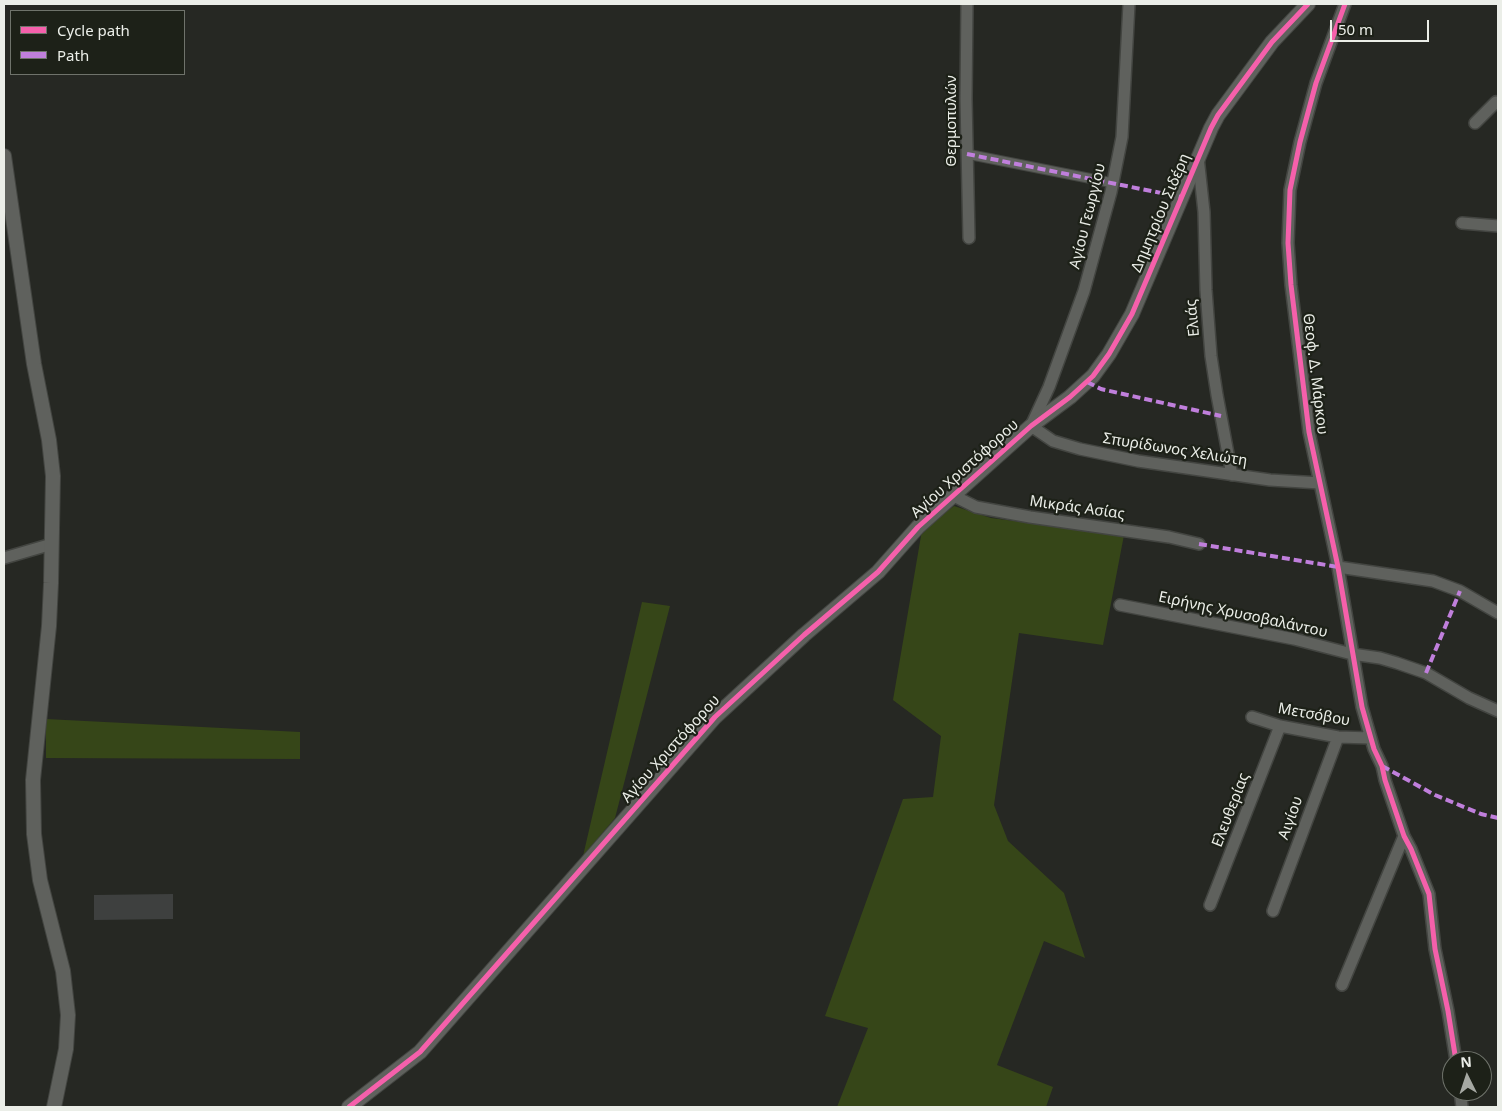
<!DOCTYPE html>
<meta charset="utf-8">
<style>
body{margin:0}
#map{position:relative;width:1502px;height:1111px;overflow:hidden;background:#262823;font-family:"Noto Sans",sans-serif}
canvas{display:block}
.frame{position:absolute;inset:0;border:5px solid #ebeee8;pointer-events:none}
.legend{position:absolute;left:10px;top:10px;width:175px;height:65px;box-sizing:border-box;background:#1d2118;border:1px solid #6f736b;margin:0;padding:6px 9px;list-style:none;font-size:15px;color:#ebeee8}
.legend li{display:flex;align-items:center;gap:10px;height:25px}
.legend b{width:25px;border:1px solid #6f736b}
.north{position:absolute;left:1442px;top:1051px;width:50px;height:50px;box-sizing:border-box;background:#1d2118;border:1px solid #6f736b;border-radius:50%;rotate:356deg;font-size:14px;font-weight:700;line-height:20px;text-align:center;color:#ebeee8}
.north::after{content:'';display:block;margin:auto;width:18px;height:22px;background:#a6a9a3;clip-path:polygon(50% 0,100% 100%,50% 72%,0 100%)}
.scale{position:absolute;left:1330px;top:20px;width:99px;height:22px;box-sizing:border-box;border:2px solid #ebeee8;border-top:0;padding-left:6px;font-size:15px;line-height:18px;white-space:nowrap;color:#ebeee8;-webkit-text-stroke:4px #1d2118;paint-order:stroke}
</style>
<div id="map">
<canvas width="1502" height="1111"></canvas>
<div class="frame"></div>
<ul class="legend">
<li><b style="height:6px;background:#f560ab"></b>Cycle path</li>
<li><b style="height:6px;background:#c07fdc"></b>Path</li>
</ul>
<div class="north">N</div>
<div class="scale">50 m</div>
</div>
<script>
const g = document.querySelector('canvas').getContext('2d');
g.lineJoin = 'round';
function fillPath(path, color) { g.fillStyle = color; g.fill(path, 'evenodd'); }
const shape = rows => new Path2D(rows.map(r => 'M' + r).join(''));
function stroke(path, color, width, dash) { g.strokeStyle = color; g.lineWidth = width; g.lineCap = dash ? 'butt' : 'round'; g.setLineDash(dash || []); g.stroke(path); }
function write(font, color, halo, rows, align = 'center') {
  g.font = font + ' "Noto Sans",sans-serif'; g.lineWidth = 4.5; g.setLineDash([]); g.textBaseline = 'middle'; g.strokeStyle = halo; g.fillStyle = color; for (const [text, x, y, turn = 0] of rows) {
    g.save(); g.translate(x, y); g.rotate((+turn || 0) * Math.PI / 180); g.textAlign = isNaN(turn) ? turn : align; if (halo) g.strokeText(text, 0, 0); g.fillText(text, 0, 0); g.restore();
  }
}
fillPath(shape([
 [954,506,991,518,1124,535,1103,645,1019,633,994,805,1008,841,1064,893,1085,958,1044,941,997,1065,1053,1087,1046,1107,837,1107,868,1028,825,1016,903,799,933,797,941,736,893,700,922,530],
 [642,602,670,606,615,818,583,856],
 [46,719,300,732,300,759,46,758]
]), '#364618');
fillPath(shape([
 [173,894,173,919,94,920,94,895]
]), '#3e403f');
const pedestrian = shape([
 [967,154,1113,183]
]);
const minor = shape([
 [967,4,966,99,969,238],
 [1129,4,1122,137,1111,192,1084,291,1049,387,1031,426,1053,441,1080,449,1138,461,1270,480,1320,483],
 [1345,4,1316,83,1300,142,1290,190,1288,243,1291,285,1309,432,1338,567,1362,707,1374,749,1382,766,1385,780,1404,836,1411,849,1429,894,1435,949,1448,1011,1456,1061],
 [1475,123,1496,102,1498,103],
 [1198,157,1204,212,1206,290,1211,356,1217,395,1232,475],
 [1462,223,1498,226],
 [954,496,976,507,1030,517,1169,537,1199,544],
 [4,558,52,544],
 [1338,567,1433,581,1460,591,1498,613],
 [1120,605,1294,639,1352,654,1380,658,1397,663,1426,673,1469,698,1498,711],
 [1252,717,1280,726,1338,737,1371,738],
 [1210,905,1280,726],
 [1273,911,1338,737],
 [1342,985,1404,836],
 [1460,1091,1462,1107]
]);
const tertiary = shape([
 [4,156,34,364,49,440,53,476,51,583,49,626,33,780,34,834,40,880,63,971,68,1015,66,1049,54,1107],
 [349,1107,420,1052,715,717,804,635,878,572,918,527,1031,426,1070,397,1093,376,1109,354,1132,314,1211,128,1218,115,1272,42,1308,4]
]);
stroke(pedestrian, '#434541', 11);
stroke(minor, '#434541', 14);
stroke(tertiary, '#434541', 16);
stroke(pedestrian, '#5f615d', 9);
stroke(minor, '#5f615d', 11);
stroke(tertiary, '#5f615d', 14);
stroke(shape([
 [967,154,1181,197],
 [1087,382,1101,389,1221,416],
 [1199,544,1338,567],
 [1426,673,1460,591],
 [1382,766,1435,795,1481,814,1498,818]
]), '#c07fdc', 4, [8, 4]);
stroke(shape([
 [1345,4,1316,83,1300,142,1290,190,1288,243,1291,285,1309,432,1338,567,1362,707,1374,749,1382,766,1385,780,1404,836,1411,849,1429,894,1435,949,1448,1011,1456,1061],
 [349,1107,420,1052,715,717,804,635,878,572,918,527,1031,426,1070,397,1093,376,1109,354,1132,314,1211,128,1218,115,1272,42,1308,4]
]), '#f560ab', 5);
write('15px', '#ebeee8', '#1d2118', [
 ["Θερμοπυλών",952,121,-90],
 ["Δημητρίου Σιδέρη",1161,213,-67],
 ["Αγίου Γεωργίου",1088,216,-76],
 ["Ελιάς",1193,318,-95],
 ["Θεοφ. Δ. Μάρκου",1315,374,83],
 ["Σπυρίδωνος Χελιώτη",1175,450,9],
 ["Αγίου Χριστόφορου",965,469,-42],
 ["Μικράς Ασίας",1077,508,8],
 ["Ειρήνης Χρυσοβαλάντου",1243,615,12],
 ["Μετσόβου",1314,715,10],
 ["Αγίου Χριστόφορου",671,749,-48],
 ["Ελευθερίας",1231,810,-69],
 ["Αιγίου",1291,818,-70]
]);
</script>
